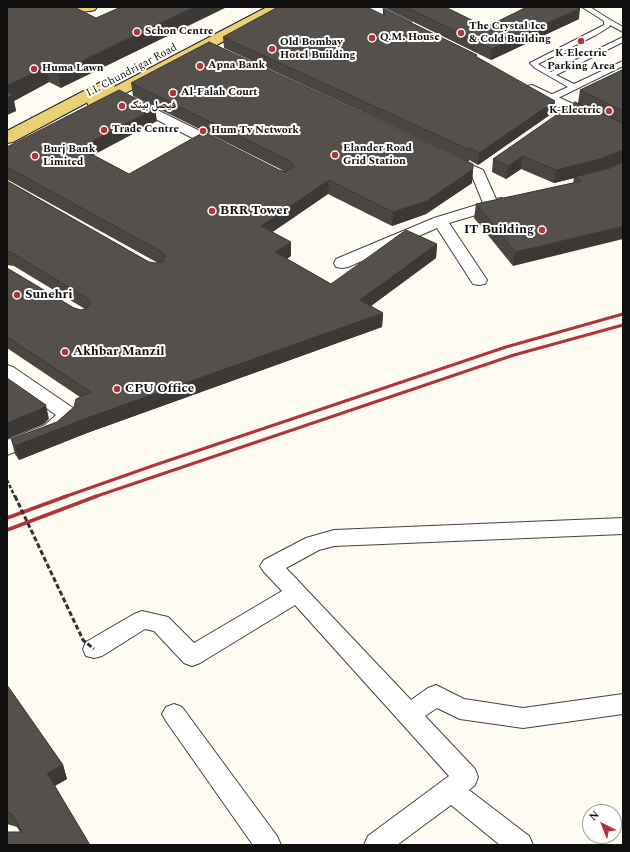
<!DOCTYPE html>
<meta charset="utf-8">
<style>
body{margin:0}
#map{position:relative;width:630px;height:852px;overflow:hidden;background:#fefbf2;font-family:Spectral,serif}
canvas{display:block}
.frame{position:absolute;inset:0;border:8px solid #0f0f0f;pointer-events:none}
.north{position:absolute;left:582px;top:804px;width:40px;height:40px;box-sizing:border-box;background:#fff;border:1px solid #9f9f9f;border-radius:50%;rotate:317deg;font-size:11px;font-weight:700;line-height:16px;text-align:center;color:#0f0f0f}
.north::after{content:'';display:block;margin:auto;width:14px;height:18px;background:#b13538;clip-path:polygon(50% 0,100% 100%,50% 72%,0 100%)}
</style>
<div id="map">
<canvas width="630" height="852"></canvas>
<div class="frame"></div>
<div class="north">N</div>
</div>
<script>
const g = document.querySelector('canvas').getContext('2d');
g.lineJoin = 'round';
const shape = rows => new Path2D(rows.map(r => 'M' + r).join(''));
function stroke(path, color, width, dash) { g.strokeStyle = color; g.lineWidth = width; g.lineCap = dash ? 'butt' : 'round'; g.setLineDash(dash || []); g.stroke(path); }
function fillPath(path, color) { g.fillStyle = color; g.fill(path, 'evenodd'); }
function write(font, color, halo, rows, align = 'center') {
  g.font = font + ' Spectral,"Noto Naskh Arabic",serif'; g.lineWidth = 4; g.setLineDash([]); g.textBaseline = 'middle'; g.strokeStyle = halo; g.fillStyle = color; for (const [text, x, y, turn = 0] of rows) {
    g.save(); g.translate(x, y); g.rotate((+turn || 0) * Math.PI / 180); g.textAlign = isNaN(turn) ? turn : align; if (halo) g.strokeText(text, 0, 0); g.fillText(text, 0, 0); g.restore();
  }
}
const service = shape([
 [582,7,590,7,609,19,623,27,623,32,610,25,609,27,596,35,538,64,551,72,623,37,623,42,556,75,574,84,623,61,623,66,554,100,548,100,548,96,568,87,535,68,530,63,604,25,604,21,582,7]
]);
const minor = shape([
 [364,7,380,7,411,22,412,25,411,28,406,29,401,28,366,10,364,7],
 [532,85,623,127,623,137,527,92,525,89,527,86,532,85],
 [133,98,226,144,228,147,226,150,221,151,216,150,128,105,126,102,128,99,133,98],
 [449,155,483,170,496,199,501,198,506,200,509,203,506,206,449,223,487,280,485,284,479,285,473,284,437,228,348,267,342,268,336,267,334,263,336,259,434,218,483,203,472,176,444,162,442,159,444,156,449,155],
 [7,365,13,367,76,410,78,415,76,420,59,435,7,455,7,440,45,425,56,415,7,380,7,365],
 [623,518,623,534,334,546,319,550,286,568,411,700,428,688,436,685,464,699,523,708,623,694,623,714,523,728,460,719,437,708,425,716,475,769,478,777,475,785,469,790,529,836,533,845,500,845,451,805,397,845,364,845,368,836,449,776,295,605,200,663,192,666,184,663,154,631,145,629,102,656,94,658,86,656,83,649,86,642,134,614,142,611,168,617,194,643,282,591,264,572,260,566,264,560,306,538,334,530,623,518],
 [174,704,182,707,277,836,281,845,253,845,166,721,162,714,166,707,174,704]
]);
const primary = shape([
 [50,7,97,7,95,10,90,11,7,20,7,12,50,7],
 [267,7,285,7,283,10,101,106,95,108,89,106,87,103,88,102,13,142,7,143,7,131,101,82,107,80,113,82,115,85,114,87,267,7]
]);
stroke(service, '#424242', 2);
stroke(minor, '#424242', 2);
stroke(primary, '#202020', 2);
fillPath(service, '#fff');
fillPath(minor, '#fff');
fillPath(primary, '#ead075');
stroke(shape([
 [64,497,155,465,506,347,623,314],
 [94,497,514,355,623,325]
]), '#b13538', 3);
stroke(shape([
 [7,518,67,496],
 [7,530,97,496]
]), '#b13538', 3.5);
stroke(shape([
 [7,480,15,497]
]), '#313131', 2.5, [3.5, 2]);
stroke(shape([
 [15,496,83,640,94,649]
]), '#313131', 3, [5, 2.5]);
fillPath(shape([
 [7,7,74,7,61,88,49,82,14,101,16,111,7,115],
 [383,7,445,7,486,27,579,19,491,60],
 [383,9,477,55,477,57,554,112,478,165,469,160,469,162,224,48,223,37,383,15],
 [623,70,623,163,622,163,604,170,513,266,474,218,476,204,573,183,574,178,554,183,521,169,506,179,492,172,493,159,578,103,580,90],
 [131,83,473,169,472,183,426,214,392,226,328,194,272,232,291,256,287,259,331,284,437,244,436,258,371,306,383,313,382,327,87,433,19,460,15,454,11,439,57,422,74,407,80,397,7,348,7,268,74,308,81,310,85,309,14,266,7,265,7,181,149,262,156,263,158,263,8,180,7,180,7,147,157,121,93,155,129,174,279,170,284,171,133,96],
 [7,685,63,765,67,779,55,786,90,845,20,832,17,827,7,824]
]), '#4a4541');
fillPath(shape([
 [194,7,227,7,61,88,58,72],
 [580,8,579,19,491,60,492,49],
 [46,67,49,82,14,101,16,111,7,115,7,86],
 [555,101,554,112,478,165,479,153],
 [155,108,157,121,82,161,80,148],
 [623,150,622,163,598,173,574,177,574,178,554,183,556,170],
 [523,156,521,169,506,179,508,166],
 [473,169,472,183,426,214,392,226,393,212],
 [329,180,328,194,261,240,261,226],
 [623,226,623,239,513,266,515,252],
 [291,242,291,256,276,266,275,252],
 [437,244,436,258,360,314,360,300],
 [383,313,382,327,87,433,19,460,15,446,84,419],
 [46,405,49,419,44,424,7,439,7,423],
 [63,765,67,779,52,787,47,773]
]), '#3c3835');
const building = shape([
 [7,7,74,7,96,18,121,7,194,7,58,72,46,67,7,86,7,7],
 [278,7,367,7,385,16,383,9,477,55,475,56,555,101,479,153,470,148,470,150,223,37,278,7],
 [406,7,445,7,486,27,527,7,578,7,580,8,492,49,406,7],
 [209,42,473,164,473,169,427,201,393,212,329,180,261,226,291,242,275,252,331,284,406,230,437,244,360,300,383,313,84,419,15,446,11,439,57,422,74,407,76,399,91,392,7,337,7,268,74,308,81,310,87,308,91,304,87,298,11,252,7,251,7,181,149,262,156,263,163,262,165,256,162,252,7,167,7,147,119,90,155,108,80,148,129,174,204,132,279,170,285,172,291,169,294,165,290,161,131,83,209,42],
 [622,70,623,70,623,111,580,90,622,70],
 [7,92,13,95,7,98,7,92],
 [575,102,623,123,623,150,600,159,556,170,523,156,508,166,493,159,575,102],
 [623,163,623,226,515,252,476,204,582,181,574,177,611,168,623,163],
 [7,378,46,405,41,409,7,423,7,378],
 [7,685,63,765,47,773,90,845,7,845,7,832,22,832,12,814,7,812,7,685]
]);
fillPath(building, '#56504c');
stroke(building, '#3c3835', 1);
for (const [x, y, r, color] of [
 [137,32,4,"#b13538"],
 [461,33,4,"#b13538"],
 [372,38,4,"#b13538"],
 [581,41,4,"#b13538"],
 [272,49,4,"#b13538"],
 [200,66,4,"#b13538"],
 [34,69,4,"#b13538"],
 [173,93,4,"#b13538"],
 [122,106,4,"#b13538"],
 [609,111,4,"#b13538"],
 [104,130,4,"#b13538"],
 [203,131,4,"#b13538"],
 [335,155,4,"#b13538"],
 [35,156,4,"#b13538"],
 [212,211,4,"#b13538"],
 [542,230,4,"#b13538"],
 [17,295,4,"#b13538"],
 [65,352,4,"#b13538"],
 [117,389,4,"#b13538"]
]) { const dot = new Path2D(); dot.arc(x, y, r, 0, 2 * Math.PI); g.fillStyle = color; g.fill(dot); stroke(dot, '#fff', 1.5); }
write('bold 11px', '#0f0f0f', '#fff', [
 ["The Crystal Ice",469,27],
 ["& Cold Building",469,40],
 ["Schon Centre",145,32],
 ["Q.M. House",380,38],
 ["Old Bombay",280,43],
 ["Hotel Building",280,56],
 ["K-Electric",581,54,"center"],
 ["Parking Area",581,67,"center"],
 ["Apna Bank",208,66],
 ["Huma Lawn",42,69],
 ["Al-Falah Court",181,93],
 ["فیصل بینک",130,106],
 ["K-Electric",601,111,"right"],
 ["Trade Centre",112,130],
 ["Hum Tv Network",211,131],
 ["Elander Road",343,149],
 ["Grid Station",343,162],
 ["Burj Bank",43,150],
 ["Limited",43,163]
], 'left');
write('11px', '#0f0f0f', '#fff', [
 ["I.I. Chundrigar Road",132,71,-28]
]);
write('bold 13px', '#0f0f0f', '#fff', [
 ["BRR Tower",220,211],
 ["IT Building",534,230,"right"],
 ["Sunehri",25,295],
 ["Akhbar Manzil",73,352],
 ["CPU Office",125,389]
], 'left');
</script>
